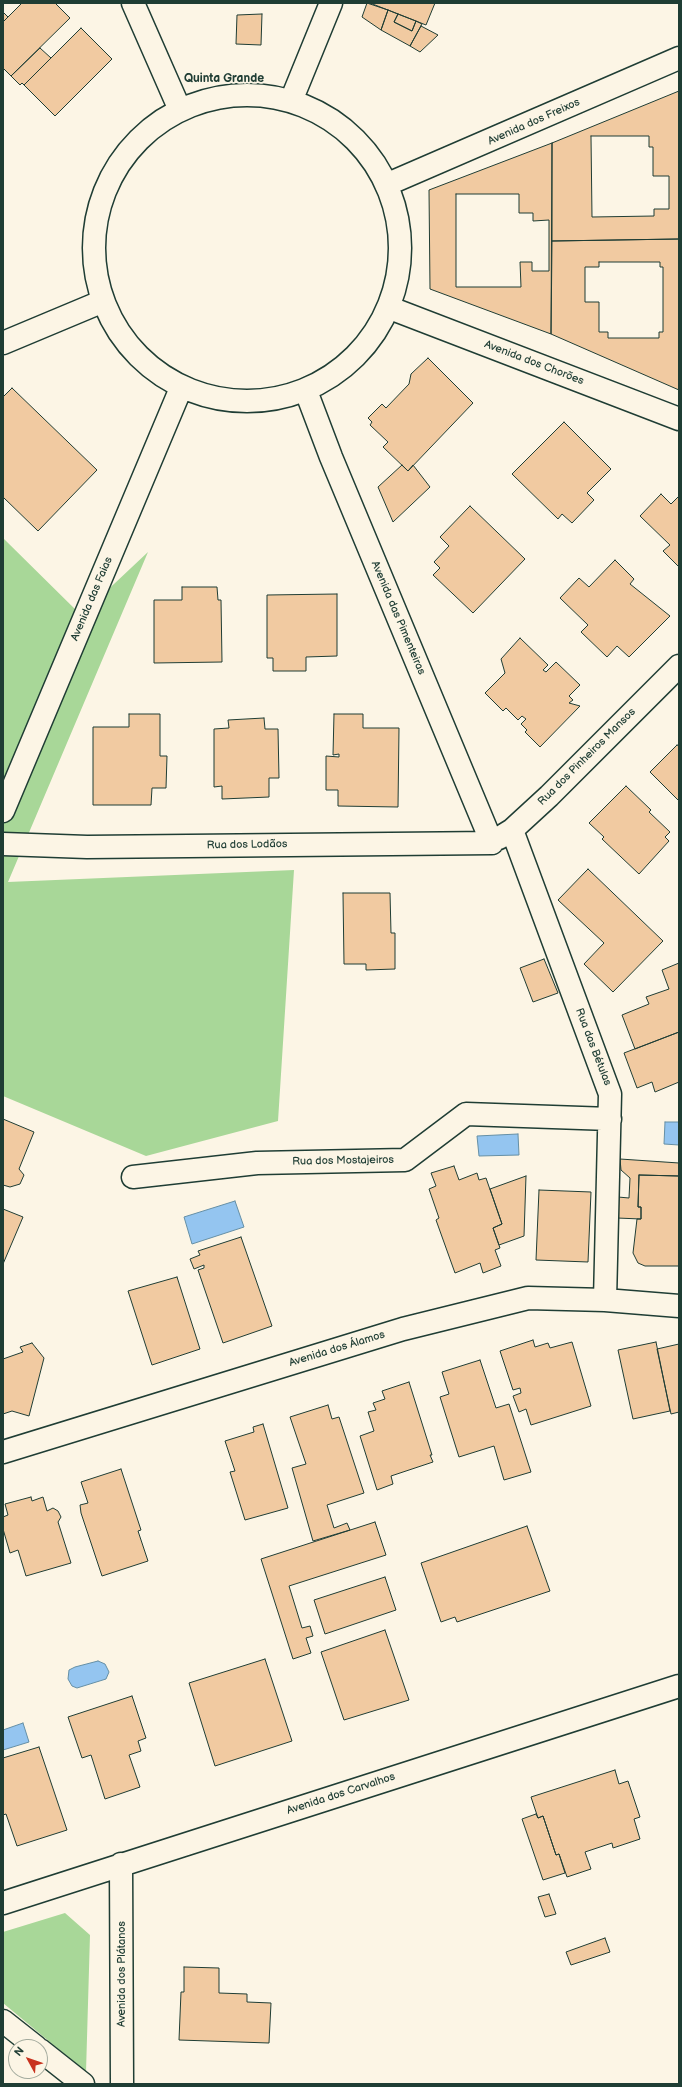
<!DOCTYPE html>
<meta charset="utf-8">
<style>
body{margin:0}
#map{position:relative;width:682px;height:2087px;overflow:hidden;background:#fcf5e5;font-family:"Balsamiq Sans",sans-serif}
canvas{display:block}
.frame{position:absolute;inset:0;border:4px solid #1f3d34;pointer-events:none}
.north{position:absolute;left:8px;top:2039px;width:40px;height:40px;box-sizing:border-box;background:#fcf5e5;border:1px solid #a4ab9e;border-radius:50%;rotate:310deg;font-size:11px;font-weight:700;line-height:16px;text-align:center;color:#1f3d34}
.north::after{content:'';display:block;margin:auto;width:14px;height:18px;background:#c8321e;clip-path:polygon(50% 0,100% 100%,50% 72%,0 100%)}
</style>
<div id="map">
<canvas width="682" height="2087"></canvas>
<div class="frame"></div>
<div class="north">N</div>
</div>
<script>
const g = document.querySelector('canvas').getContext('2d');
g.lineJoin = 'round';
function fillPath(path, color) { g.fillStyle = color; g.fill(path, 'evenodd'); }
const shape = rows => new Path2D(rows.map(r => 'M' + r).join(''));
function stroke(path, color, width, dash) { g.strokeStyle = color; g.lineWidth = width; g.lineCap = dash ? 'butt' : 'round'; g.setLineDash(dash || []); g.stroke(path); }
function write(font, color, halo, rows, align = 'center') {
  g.font = font + ' "Balsamiq Sans",sans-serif'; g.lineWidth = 3.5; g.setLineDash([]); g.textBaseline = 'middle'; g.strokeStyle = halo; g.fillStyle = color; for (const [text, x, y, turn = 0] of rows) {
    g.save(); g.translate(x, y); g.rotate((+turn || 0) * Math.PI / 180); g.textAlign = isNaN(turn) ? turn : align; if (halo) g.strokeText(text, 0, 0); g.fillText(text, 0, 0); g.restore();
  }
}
fillPath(shape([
 [3,538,81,615,148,552,8,882,294,870,278,1121,146,1156,3,1096],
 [65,1913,90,1935,86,2072,3,2003,3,1932]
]), '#a8d798');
const water = shape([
 [665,1122,679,1122,679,1145,664,1144,665,1122],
 [518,1134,519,1155,479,1156,477,1136,518,1134],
 [235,1201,244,1227,192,1244,184,1217,235,1201],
 [98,1661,105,1664,109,1672,106,1679,77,1688,72,1686,68,1679,69,1670,75,1667,98,1661],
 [23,1723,29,1742,3,1750,3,1730,23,1723]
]);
fillPath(water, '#94c5f0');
stroke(water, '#658fa5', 1);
const building = shape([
 [22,3,55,3,70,18,11,76,3,68,3,22,22,3],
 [367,3,388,10,381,30,362,17,367,3],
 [370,3,435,3,426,25,370,3],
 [388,10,398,14,394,22,412,31,416,21,422,24,410,46,381,30,388,10],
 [3,12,8,17,3,22,3,12],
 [262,14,261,45,236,44,237,15,262,14],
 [398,14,416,21,412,31,394,22,398,14],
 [421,26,438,35,420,52,410,46,421,26],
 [81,28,112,59,55,116,24,85,81,28],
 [40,48,51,58,24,85,22,83,20,85,11,76,40,48],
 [679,91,679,239,552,241,552,143,679,91],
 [591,136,649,136,649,147,653,147,653,176,669,176,669,209,654,209,654,216,592,217,591,136],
 [552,143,551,334,430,289,429,190,552,143],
 [456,194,519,194,519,213,533,213,533,221,549,220,549,271,532,271,532,262,520,262,521,287,456,287,456,194],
 [679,239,679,390,551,334,552,241,679,239],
 [599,262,660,262,660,267,663,267,663,332,659,332,659,338,608,338,608,332,599,332,599,302,585,302,585,267,599,267,599,262],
 [428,358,473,403,408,471,383,447,388,442,370,425,372,422,368,418,382,404,386,408,409,384,411,374,428,358],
 [12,388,97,470,38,531,3,497,3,397,12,388],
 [564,422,611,469,587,493,594,500,572,523,562,514,558,519,512,474,564,422],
 [402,465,408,471,413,465,430,487,393,522,378,487,402,465],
 [661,494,671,504,679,496,679,567,663,551,670,545,640,516,661,494],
 [470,506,525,559,473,613,433,575,440,568,434,562,449,546,440,537,470,506],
 [615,560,634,579,630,584,670,616,629,657,617,646,607,657,581,632,588,625,560,598,579,578,589,587,615,560],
 [182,587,217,587,218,600,221,600,222,662,154,663,154,600,182,600,182,587],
 [337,594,337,656,306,657,306,671,273,671,273,658,267,658,267,595,337,594],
 [520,638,548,665,543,670,546,672,556,662,580,685,569,696,573,700,569,703,580,706,540,747,525,732,527,730,521,724,526,719,522,716,518,720,506,708,503,711,485,693,505,673,501,659,520,638],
 [129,714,160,714,160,756,167,756,166,788,152,788,151,805,93,805,93,727,129,727,129,714],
 [334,714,363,714,363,728,399,728,398,807,338,806,338,790,326,790,326,756,339,757,339,754,333,755,334,714],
 [264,718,265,729,278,729,279,778,269,778,269,797,222,799,222,786,214,787,214,729,229,728,228,720,264,718],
 [677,745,679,746,679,801,650,772,677,745],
 [626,786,651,810,649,812,670,832,665,837,669,841,639,874,602,839,604,837,589,823,626,786],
 [588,869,663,941,613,992,584,964,604,943,558,900,588,869],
 [343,893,390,893,391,933,395,933,395,969,366,970,366,964,344,964,343,893],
 [544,959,558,993,533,1002,520,968,544,959],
 [679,963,679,1032,635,1049,622,1015,649,1004,646,997,669,989,662,970,679,963],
 [679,1032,679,1082,655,1092,652,1082,637,1088,624,1053,679,1032],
 [3,1119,34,1132,19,1169,24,1175,20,1184,10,1187,3,1185,3,1119],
 [620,1159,679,1163,679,1176,639,1175,638,1207,641,1207,641,1219,617,1218,618,1197,629,1198,630,1178,621,1170,620,1159],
 [454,1166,459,1180,477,1173,479,1180,486,1178,502,1224,493,1228,500,1248,495,1250,501,1266,483,1273,480,1263,455,1273,436,1220,439,1218,429,1189,436,1186,431,1173,454,1166],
 [639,1175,679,1176,679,1266,645,1266,638,1263,633,1253,637,1219,641,1219,641,1207,638,1207,639,1175],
 [526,1176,524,1236,499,1245,493,1228,502,1224,490,1189,526,1176],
 [539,1190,591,1192,588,1262,536,1260,539,1190],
 [3,1209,23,1217,3,1264,3,1209],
 [241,1237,272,1326,223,1343,198,1270,204,1268,204,1265,194,1269,190,1259,200,1255,198,1251,241,1237],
 [177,1277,200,1349,152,1365,128,1291,177,1277],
 [533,1340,535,1347,548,1343,550,1348,572,1342,591,1406,531,1425,526,1409,519,1412,513,1396,521,1393,520,1388,513,1390,500,1351,533,1340],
 [656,1342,670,1411,633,1419,618,1350,656,1342],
 [32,1343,44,1358,29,1416,12,1411,3,1414,3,1359,23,1352,20,1347,32,1343],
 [679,1344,679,1412,671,1414,657,1349,679,1344],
 [480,1360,496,1408,509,1404,531,1472,504,1480,494,1446,459,1457,440,1397,449,1394,442,1372,480,1360],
 [409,1382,432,1455,430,1455,433,1462,391,1476,393,1484,377,1490,360,1436,374,1431,368,1412,376,1410,373,1403,385,1399,382,1391,409,1382],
 [328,1405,332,1419,339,1417,364,1493,327,1505,334,1528,347,1523,350,1530,313,1541,292,1468,306,1464,290,1417,328,1405],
 [263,1424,288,1508,245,1520,230,1472,235,1471,225,1441,254,1432,253,1427,263,1424],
 [121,1469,141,1530,138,1531,148,1561,102,1576,81,1513,80,1505,88,1503,81,1482,121,1469],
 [31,1497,32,1501,43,1497,47,1511,53,1508,58,1511,61,1517,58,1522,71,1563,26,1576,18,1550,10,1553,3,1529,3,1517,8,1515,5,1504,31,1497],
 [375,1522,386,1555,289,1586,302,1628,310,1626,313,1636,306,1638,311,1653,293,1659,261,1559,375,1522],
 [527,1526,550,1591,457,1622,455,1617,441,1622,421,1563,527,1526],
 [385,1577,396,1610,325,1634,314,1600,385,1577],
 [385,1630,409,1700,344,1720,321,1652,385,1630],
 [265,1659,292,1741,215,1766,189,1683,265,1659],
 [132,1696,146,1738,138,1741,141,1751,129,1755,140,1787,105,1799,91,1755,82,1758,68,1717,132,1696],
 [39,1747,67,1830,17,1846,6,1814,3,1815,3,1758,39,1747],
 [615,1770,619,1784,628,1781,640,1817,634,1819,640,1839,613,1848,612,1843,585,1852,591,1869,567,1877,559,1854,556,1855,543,1816,538,1818,531,1797,615,1770],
 [536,1814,538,1818,543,1816,556,1855,559,1854,565,1873,543,1880,522,1819,536,1814],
 [549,1894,556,1914,545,1917,538,1897,549,1894],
 [605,1938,610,1952,571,1965,566,1952,605,1938],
 [184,1967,219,1968,219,1993,247,1994,247,2002,271,2003,269,2043,179,2040,181,1992,184,1992,184,1967]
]);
fillPath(building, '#f1caa1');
stroke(building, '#1f3d34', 1);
const minor = shape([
 [133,3,180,110],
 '94 248a153 153 0 1 1 306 0a153 153 0 1 1-306 0Z',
 [291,101,331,3],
 [388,184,679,58],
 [390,308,679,419],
 [3,343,101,302],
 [306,391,331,457,492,843],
 [3,811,181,388],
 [512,830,610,1094,605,1300],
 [499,838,512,830,549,796,679,666],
 [3,844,87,847,492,843],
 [133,1177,257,1163,405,1160,466,1114,610,1119],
 [3,1452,403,1329,528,1298,605,1300,679,1306],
 [121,1864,122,2084],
 [3,1903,679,1686],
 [3,2021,36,2047],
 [40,2050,83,2084]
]);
stroke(minor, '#1f3d34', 25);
stroke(minor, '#fcf5e5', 22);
write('11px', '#1f3d34', '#fcf5e5', [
 ["Avenida dos Freixos",534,122,-24],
 ["Avenida dos Chorões",534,363,21],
 ["Avenida das Faias",92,599,-67],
 ["Avenida das Pimenteiras",398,618,67],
 ["Rua dos Pinheiros Mansos",587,757,-45],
 ["Rua dos Lodãos",247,845,-1],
 ["Rua das Bétulas",593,1047,69],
 ["Rua dos Mostajeiros",343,1161,-1],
 ["Avenida dos Álamos",337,1349,-17],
 ["Avenida dos Carvalhos",341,1794,-18],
 ["Avenida dos Plátanos",122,1974,-90]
]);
write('bold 12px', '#1f3d34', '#fcf5e5', [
 ["Quinta Grande",224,79]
]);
</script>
